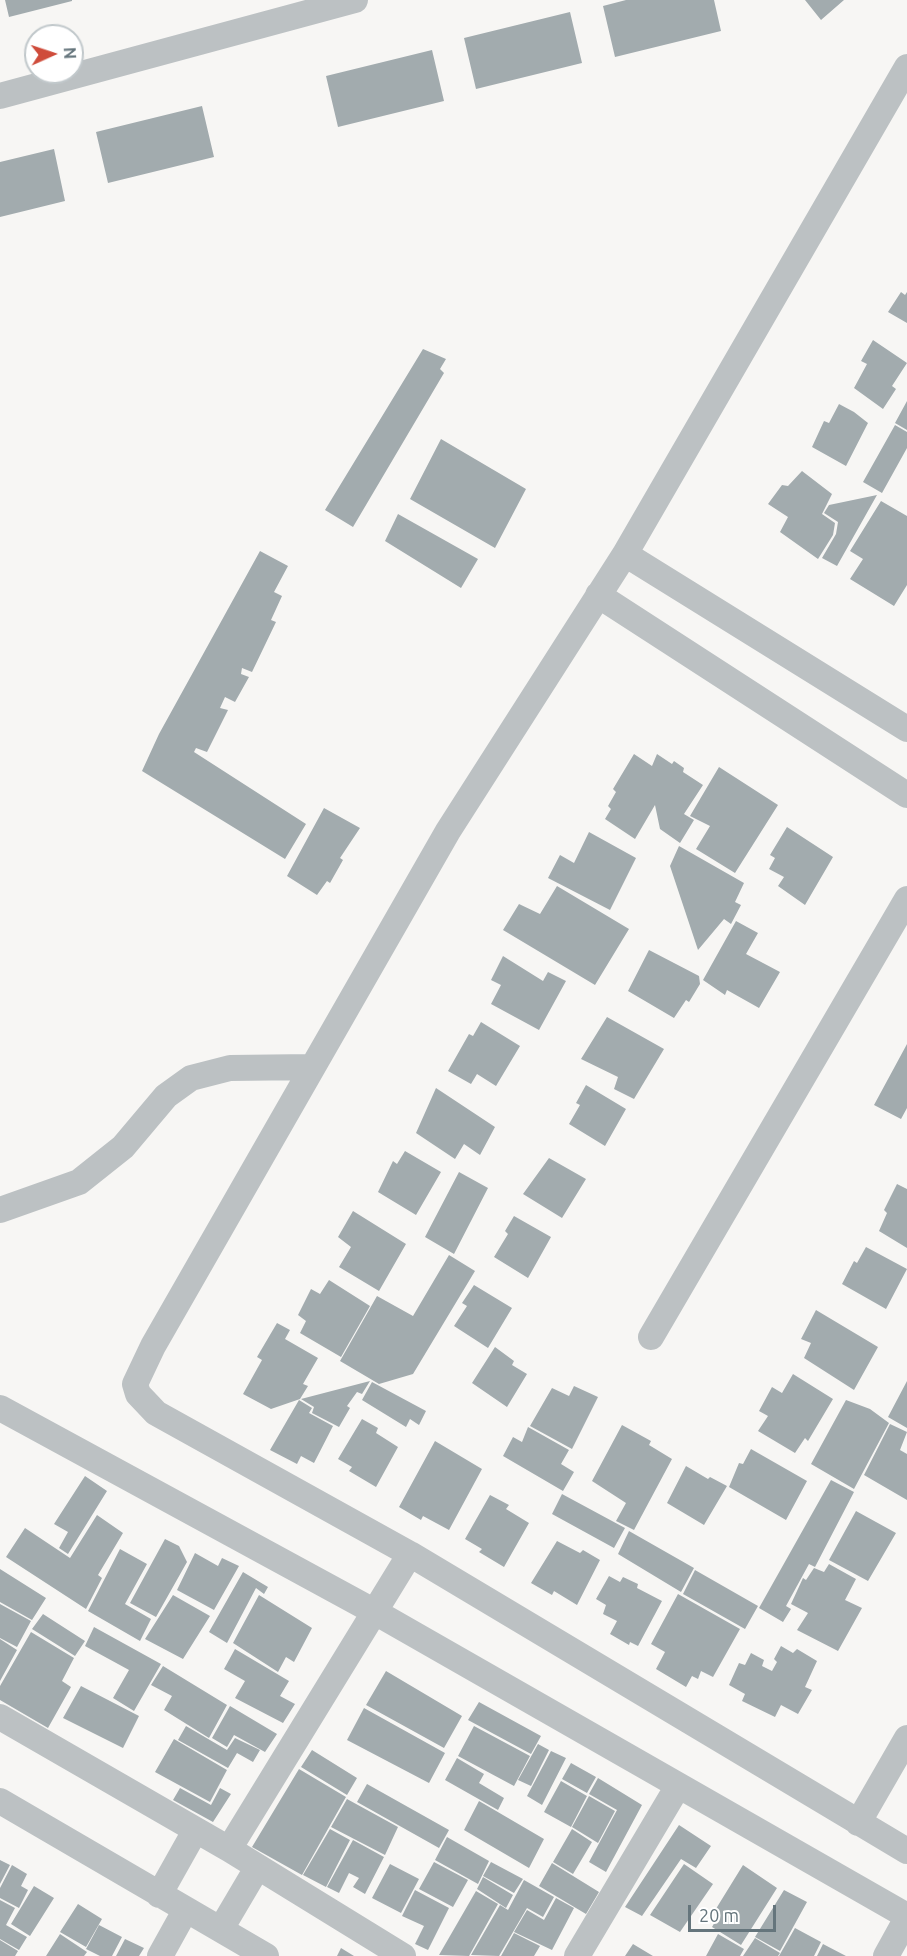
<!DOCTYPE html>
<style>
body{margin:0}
#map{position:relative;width:907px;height:1956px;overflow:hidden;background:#f7f6f4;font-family:Ubuntu,sans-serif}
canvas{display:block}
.north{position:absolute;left:24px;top:24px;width:60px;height:60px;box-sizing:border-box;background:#fff;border:2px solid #c1c8cb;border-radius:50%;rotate:87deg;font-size:16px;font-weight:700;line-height:24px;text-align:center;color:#65757c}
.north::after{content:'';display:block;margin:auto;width:21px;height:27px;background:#cf4c3b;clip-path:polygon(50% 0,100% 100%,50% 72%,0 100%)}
.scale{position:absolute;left:688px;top:1905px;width:88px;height:27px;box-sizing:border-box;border:3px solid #65757c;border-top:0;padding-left:8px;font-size:18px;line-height:21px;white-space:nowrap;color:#65757c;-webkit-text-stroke:4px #fff;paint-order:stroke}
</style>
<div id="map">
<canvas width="907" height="1956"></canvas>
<div class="north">N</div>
<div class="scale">20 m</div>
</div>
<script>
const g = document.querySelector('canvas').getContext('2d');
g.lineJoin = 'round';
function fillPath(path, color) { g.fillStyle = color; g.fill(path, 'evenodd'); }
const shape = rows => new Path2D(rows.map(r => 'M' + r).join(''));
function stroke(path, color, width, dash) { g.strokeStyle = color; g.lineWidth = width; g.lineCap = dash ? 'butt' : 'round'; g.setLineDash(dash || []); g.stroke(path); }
fillPath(shape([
 [5,0,72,0,72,1,9,17],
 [626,0,714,0,721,31,615,57,603,6],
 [805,0,844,0,821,20],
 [570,12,582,63,476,89,464,38],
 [432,50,444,101,338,127,326,76],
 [202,106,214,157,108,183,96,132],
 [54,149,65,201,0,217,0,162],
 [901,292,905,295,907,292,907,323,888,312],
 [873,340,907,363,892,386,896,389,883,409,854,388,867,364,861,361],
 [423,349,446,359,440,369,444,373,353,527,325,510],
 [907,401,907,430,895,423],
 [839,404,854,412,868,423,846,466,812,447,824,421,829,423],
 [895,425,907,432,907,448,882,493,863,482],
 [441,439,526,489,495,548,410,499],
 [802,471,832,494,822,514,835,523,833,535,818,559,780,532,788,517,768,504,782,485,788,486],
 [877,495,837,566,822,558,836,534,838,522,824,513,829,505],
 [881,501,907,516,907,585,894,606,850,579,863,559,850,551],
 [398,514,478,559,461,588,385,541],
 [260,551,288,566,274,592,282,596,271,620,276,622,252,672,242,668,241,674,249,677,235,702,225,697,220,708,228,710,207,752,196,748,194,752,306,824,285,859,142,771,159,734],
 [634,754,652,766,657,754,672,764,674,761,684,768,683,772,703,785,684,814,694,820,680,843,660,829,655,805,635,839,605,819,611,809,608,806,616,792,613,789],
 [719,767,778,805,735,873,696,849,710,826,690,816],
 [324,808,360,828,340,858,343,860,330,883,327,881,317,895,287,876],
 [787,827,833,857,805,905,778,886,784,877,769,869,775,858,770,855],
 [589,832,636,858,610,910,548,878,560,855,574,863],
 [679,846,744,883,735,902,741,905,731,924,724,919,698,950,670,866],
 [557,886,629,929,595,985,503,930,519,904,540,914],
 [736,921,758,933,746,954,780,972,759,1008,727,990,725,995,703,980],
 [649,950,699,976,700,984,689,1002,686,1000,674,1018,628,991],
 [503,956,543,981,548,972,566,981,539,1030,491,1004,501,985,491,980],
 [607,1017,664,1049,634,1099,614,1089,618,1077,581,1059],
 [481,1022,520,1046,496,1086,477,1074,471,1084,448,1071,469,1034,473,1036],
 [907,1044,907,1108,901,1119,874,1105],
 [586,1085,626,1109,605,1146,569,1124,580,1105,576,1103],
 [436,1088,495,1127,480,1155,464,1144,455,1159,416,1133],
 [405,1151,441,1172,416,1215,378,1192,393,1161,397,1164],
 [549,1158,586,1179,562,1218,523,1194],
 [459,1172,488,1188,454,1254,425,1237],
 [897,1184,907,1189,907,1248,879,1231,887,1213,884,1210],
 [353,1211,406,1244,379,1291,339,1267,351,1247,338,1237],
 [514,1216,551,1237,528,1278,494,1257,508,1234,505,1231],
 [866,1247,907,1269,886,1309,842,1284,854,1261,857,1263],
 [449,1255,475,1271,413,1374,379,1384,340,1361,377,1296,413,1316],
 [329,1280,370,1306,341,1357,300,1333,306,1321,298,1315,311,1289,320,1294],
 [474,1285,512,1308,488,1348,454,1326,467,1306,462,1303],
 [816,1310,878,1347,854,1390,804,1358,811,1343,801,1339],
 [277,1323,290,1330,285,1339,318,1358,303,1384,308,1386,300,1399,271,1409,243,1394,262,1360,257,1357],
 [495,1347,514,1361,512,1365,527,1374,507,1407,472,1383],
 [793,1374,833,1399,808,1441,805,1438,795,1453,758,1431,768,1416,759,1411,772,1387,782,1393],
 [370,1381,362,1394,357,1392,347,1406,350,1408,339,1427,312,1413,314,1407,301,1399],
 [907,1381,907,1428,888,1417],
 [372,1382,426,1411,419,1425,410,1419,406,1427,362,1400],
 [574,1386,598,1397,572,1449,530,1426,552,1388,569,1396],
 [299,1400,312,1408,309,1413,333,1426,314,1463,301,1456,297,1464,270,1450],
 [846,1400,870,1409,889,1423,854,1489,811,1464],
 [362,1419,378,1428,376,1433,398,1447,376,1487,349,1471,352,1467,338,1459],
 [890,1424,907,1432,900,1450,907,1454,907,1500,864,1475],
 [622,1425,651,1441,649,1445,672,1459,634,1530,616,1521,626,1503,592,1481],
 [528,1427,569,1450,561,1464,574,1472,563,1491,503,1456,513,1437,522,1442],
 [435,1441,482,1469,449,1530,423,1516,421,1520,399,1507],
 [751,1449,807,1481,786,1520,729,1487,739,1463,743,1464],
 [686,1466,708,1479,710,1477,727,1486,704,1525,667,1503],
 [85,1476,107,1491,68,1554,59,1548,68,1532,54,1524],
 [831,1480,854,1492,815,1567,809,1564,786,1606,791,1609,783,1622,759,1608],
 [562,1494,625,1528,614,1548,552,1514],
 [490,1495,509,1505,506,1509,529,1523,504,1567,479,1552,482,1549,465,1539],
 [856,1511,896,1533,868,1581,829,1560],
 [97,1515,123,1533,98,1575,102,1578,86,1609,6,1557,25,1528,70,1558],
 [629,1531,694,1568,681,1592,618,1554],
 [165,1539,179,1546,187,1562,156,1617,130,1603],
 [557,1541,580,1553,583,1550,600,1560,577,1605,554,1591,552,1595,531,1583],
 [120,1549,147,1564,125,1604,151,1619,140,1641,88,1611],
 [195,1553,218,1566,222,1558,239,1566,214,1610,177,1590],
 [829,1564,856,1579,845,1600,862,1608,838,1651,797,1630,808,1613,791,1604,803,1578,806,1580,814,1568,824,1572],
 [0,1569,46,1598,32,1620,0,1602],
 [695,1570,758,1606,745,1629,683,1594],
 [243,1572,268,1587,264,1594,256,1588,227,1643,209,1632],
 [609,1576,620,1582,623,1577,638,1584,637,1588,662,1601,638,1646,630,1642,629,1645,610,1634,617,1621,603,1614,606,1605,596,1599],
 [678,1594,740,1629,713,1677,701,1671,698,1679,692,1676,686,1687,656,1669,665,1652,651,1644],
 [173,1595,210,1616,183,1659,145,1639],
 [259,1595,312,1628,294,1662,286,1657,278,1672,233,1643],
 [0,1604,31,1621,17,1647,0,1638],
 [43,1614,85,1641,75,1656,32,1629],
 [94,1627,161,1664,134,1711,113,1698,129,1670,85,1646],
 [31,1632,74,1658,62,1681,71,1687,48,1728,0,1700,0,1686],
 [0,1639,17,1650,0,1681],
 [781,1646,793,1653,797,1649,817,1661,805,1687,812,1690,798,1714,781,1705,775,1717,742,1701,745,1694,729,1685,739,1663,745,1665,751,1653,764,1660,762,1666,772,1671,777,1662,774,1659],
 [235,1649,289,1681,280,1696,295,1704,283,1723,235,1698,245,1681,224,1669],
 [163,1666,227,1705,209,1738,164,1710,172,1696,151,1685],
 [386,1671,462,1716,444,1748,366,1705],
 [81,1686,139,1716,123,1748,63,1718],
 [479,1702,541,1736,531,1754,468,1720],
 [230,1706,277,1734,265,1752,234,1735,227,1747,212,1738],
 [364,1708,445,1753,429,1783,347,1740],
 [186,1726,227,1750,235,1738,260,1750,253,1762,237,1753,228,1768,178,1740],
 [474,1726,530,1756,514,1786,458,1756],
 [174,1739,227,1770,210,1802,155,1772],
 [538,1744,549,1750,531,1786,518,1780],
 [312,1750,357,1778,347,1795,301,1767],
 [551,1751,566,1758,542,1805,527,1796],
 [457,1758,484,1774,479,1783,504,1798,498,1810,445,1780],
 [571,1763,596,1777,587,1793,562,1779],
 [299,1769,346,1797,302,1875,252,1847],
 [598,1778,642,1805,606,1872,589,1862,617,1810,589,1794],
 [561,1781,587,1796,571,1827,544,1812],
 [367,1784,449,1830,439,1848,357,1802],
 [180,1788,211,1805,220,1788,231,1794,213,1822,173,1800],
 [589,1796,615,1811,598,1843,572,1827],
 [347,1799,398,1827,385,1855,331,1827],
 [479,1801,544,1839,529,1868,464,1830],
 [679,1825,711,1846,696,1868,681,1859,642,1916,625,1907],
 [330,1829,350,1840,326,1887,303,1875],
 [572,1829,592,1842,573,1874,553,1862],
 [447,1837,489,1861,478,1884,435,1860],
 [353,1840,384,1857,365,1894,353,1887,359,1878,349,1873,339,1893,327,1887],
 [0,1860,10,1865,0,1884],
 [434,1862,468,1880,453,1907,419,1889],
 [491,1862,523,1879,514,1893,483,1876],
 [552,1863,599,1892,586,1914,539,1886],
 [390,1864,419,1879,401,1913,372,1898],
 [684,1864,713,1884,680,1932,650,1915],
 [12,1865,27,1874,21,1886,28,1890,19,1908,0,1898,0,1888],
 [743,1865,777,1888,741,1945,712,1927,719,1915,714,1912],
 [483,1877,513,1895,506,1908,477,1889],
 [524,1880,554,1897,543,1917,527,1908,499,1956,471,1955,500,1905,508,1910],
 [34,1886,54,1898,30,1936,11,1924],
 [415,1890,449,1908,428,1950,415,1944,424,1926,402,1916],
 [784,1890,807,1902,780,1951,755,1937],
 [476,1891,498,1904,469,1956,439,1955],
 [556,1898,574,1908,552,1950,514,1932,527,1910,544,1920],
 [0,1900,15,1908,6,1925,27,1937,19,1950,0,1939],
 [78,1904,102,1919,86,1947,60,1932],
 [99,1925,122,1937,112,1956,100,1956,86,1949],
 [795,1928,821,1942,814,1956,779,1956],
 [514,1933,540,1946,534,1956,501,1956],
 [60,1934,87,1952,84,1956,46,1956],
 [718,1934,744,1949,740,1956,706,1956],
 [755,1938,780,1953,778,1956,743,1956],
 [125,1939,144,1948,139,1956,116,1956],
 [0,1940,18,1951,15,1956,0,1956],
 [633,1944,653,1956,625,1956],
 [823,1944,846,1956,817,1956],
 [341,1948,354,1956,337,1956]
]), '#a2abae');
stroke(shape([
 [907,67,625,554,448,831,153,1346,135,1384,138,1394,156,1413,410,1554,907,1851],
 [0,96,355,0],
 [625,554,907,729],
 [598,595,907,795],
 [0,1210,79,1182,123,1147,166,1096,191,1078,230,1068,312,1067],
 [651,1337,907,899],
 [0,1408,375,1612,907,1916],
 [0,1717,229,1849,403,1956],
 [0,1801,266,1956],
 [858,1823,907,1738],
 [229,1849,410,1554],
 [159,1895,195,1831],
 [221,1929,257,1868],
 [160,1956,185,1911],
 [577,1956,678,1786],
 [886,1956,907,1918]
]), '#bcc1c3', 26);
</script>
